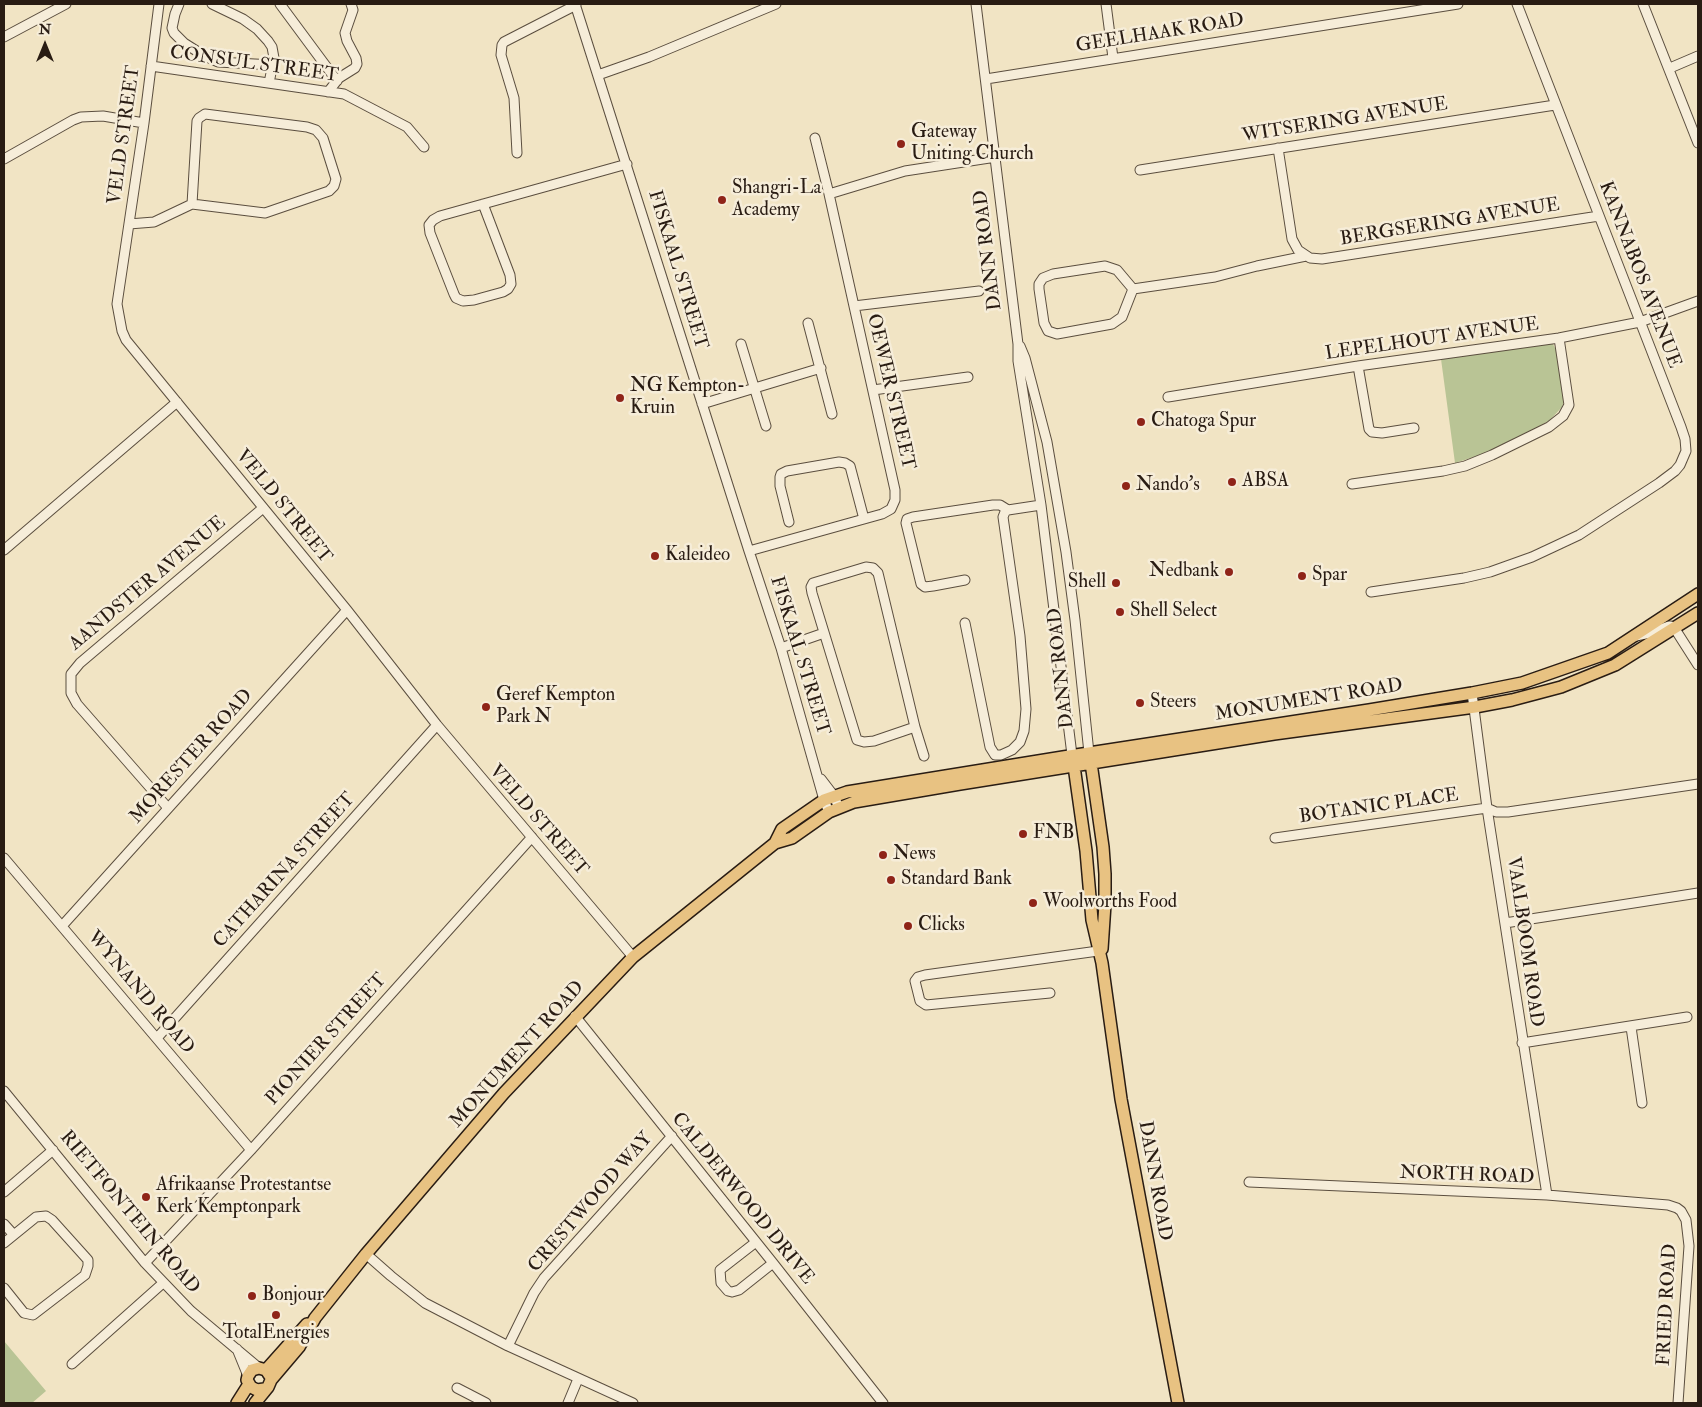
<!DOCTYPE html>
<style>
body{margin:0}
#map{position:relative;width:1702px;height:1407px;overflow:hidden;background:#f1e4c4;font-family:"IM FELL Double Pica",serif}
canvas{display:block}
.frame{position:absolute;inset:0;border:5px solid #291c13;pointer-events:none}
.north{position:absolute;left:20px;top:20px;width:50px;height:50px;-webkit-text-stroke:4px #f6edd9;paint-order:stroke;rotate:0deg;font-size:14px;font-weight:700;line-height:20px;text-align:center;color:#291c13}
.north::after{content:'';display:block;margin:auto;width:18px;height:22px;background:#291c13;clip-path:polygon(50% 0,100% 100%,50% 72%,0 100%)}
</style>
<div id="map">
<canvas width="1702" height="1407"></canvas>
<div class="frame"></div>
<div class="north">N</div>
</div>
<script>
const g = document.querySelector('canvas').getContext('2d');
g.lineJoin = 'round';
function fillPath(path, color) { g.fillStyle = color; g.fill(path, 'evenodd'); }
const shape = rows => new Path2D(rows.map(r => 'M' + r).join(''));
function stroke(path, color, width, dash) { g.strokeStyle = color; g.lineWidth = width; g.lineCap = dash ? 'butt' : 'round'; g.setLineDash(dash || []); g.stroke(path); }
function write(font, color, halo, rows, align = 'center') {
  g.font = font + ' "IM FELL Double Pica",serif'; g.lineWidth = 5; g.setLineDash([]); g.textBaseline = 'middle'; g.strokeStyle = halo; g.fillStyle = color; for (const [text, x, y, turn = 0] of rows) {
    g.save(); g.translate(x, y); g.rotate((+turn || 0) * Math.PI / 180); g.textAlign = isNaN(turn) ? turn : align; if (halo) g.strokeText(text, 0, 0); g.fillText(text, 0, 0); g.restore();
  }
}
fillPath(shape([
 [1545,342,1553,344,1558,354,1564,401,1562,407,1550,420,1531,431,1483,454,1455,463,1441,359],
 [4,1341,46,1391,32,1403,4,1403]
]), '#b9c495');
const minor = shape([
 [159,4,144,123,117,304,122,331,126,340,347,610,437,725,633,957],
 [179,4,175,14,172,28,174,33,184,43,203,55,218,62,273,65],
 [212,4,243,19,257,29,268,41,272,47,274,58,269,83],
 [280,4,337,81],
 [575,4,749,551,781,648,824,800,829,812],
 [976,4,1018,344,1018,361,1041,505,1072,755],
 [1106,4,1113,58],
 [1643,4,1698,143],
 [4,37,66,4],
 [151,66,344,94,407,127,424,147],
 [1670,68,1698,56],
 [598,75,649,57,776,4],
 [986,79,1458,4],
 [328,92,339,78,355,68,357,64,356,58,347,41,345,33,353,10,351,4],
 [1278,148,1292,239,1298,250,1310,258,1322,259,1599,216],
 [517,153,514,98,501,55,502,45,504,42,576,5],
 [4,159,73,120,81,117,103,116,144,123],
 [1140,170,1555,105],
 [829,194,905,171,996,157],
 [483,204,510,275,511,284,508,289,503,292,474,300,463,301,456,298,454,294,430,233,429,225,433,220,440,216,627,164],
 [129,224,154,222,192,204,265,213,329,191,334,186,336,179,323,138,316,130,307,127,205,114,199,118,197,121,192,204],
 [1105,266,1117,270,1133,289,1122,317,1112,324,1057,334,1048,331,1044,323,1039,289,1039,284,1043,278,1053,274,1105,266],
 [1133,289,1215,277,1257,266,1306,256],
 [854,306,979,291],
 [808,323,832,414],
 [741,344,766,426],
 [1020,346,1025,358,1047,442,1066,552,1075,620,1089,753],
 [1358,366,1369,429,1372,432,1382,433,1414,428],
 [873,390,968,377],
 [1168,397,1358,366,1559,338,1640,322,1698,301],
 [702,404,821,368],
 [1352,484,1443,471,1465,466,1492,455,1549,427,1563,416,1569,405,1559,338],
 [789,522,780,486,780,477,781,474,787,471,839,462,845,463,850,466,864,519],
 [4,550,177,402],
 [749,551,882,514,891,509,895,500,895,490,829,194,815,138],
 [965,580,933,586,925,587,921,584,906,523,907,519,913,517,993,505,1000,505,1008,510],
 [1371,592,1464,578,1490,572,1532,557,1579,535,1659,483,1675,471,1680,465,1686,451,1685,439,1681,427,1517,4],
 [965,623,990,747,995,755,1001,755,1012,750,1020,742,1024,731,1026,709,1020,636,1003,517,1005,512,1008,510,1041,505],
 [1636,636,1650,633,1669,626,1671,626,1675,629,1698,665],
 [781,648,824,633],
 [1472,693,1487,808,1547,1195],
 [915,727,874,741,864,742,857,740,812,593,811,587,813,583,866,567,873,568,878,573,915,727,924,756],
 [821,779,834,796,839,808],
 [168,808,77,704,71,693,71,674,80,663,263,508],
 [1487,808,1496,812,1508,812,1698,784],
 [1275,838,1487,808],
 [4,858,251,1150],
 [1505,923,1698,893],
 [62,926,347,610],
 [1050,993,926,1005,920,1001,915,981,918,977,925,975,1098,951],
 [575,1016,773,1263,883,1403],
 [1631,1027,1642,1103],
 [157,1038,437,725],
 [1522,1043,1687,1017],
 [4,1091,145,1263,191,1311,259,1368],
 [1249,1182,1547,1195,1668,1205,1677,1208,1681,1211,1686,1220,1689,1246,1678,1403],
 [4,1192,53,1150],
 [4,1224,13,1234],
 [756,1242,720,1270,721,1283,728,1291,732,1292,739,1290,773,1263],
 [4,1243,36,1217,46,1216,52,1220,88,1260,88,1266,85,1275,33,1315,24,1313,4,1288],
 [366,1254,391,1276,425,1303,508,1346,633,1403],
 [145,1263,251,1150,532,837],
 [508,1346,534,1293,544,1278,672,1136],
 [237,1349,248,1376],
 [72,1364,163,1283],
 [457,1388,486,1403],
 [568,1403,578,1379]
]);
const major = shape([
 [1090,756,1103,847,1105,874,1105,904,1102,949],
 [1073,759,1086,851,1092,920,1102,963,1121,1099,1178,1403],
 [775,843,782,829,824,800,847,792,1063,757,1369,710,1472,693,1522,683,1608,653,1698,594],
 [266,1370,307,1324],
 [264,1389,257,1390,251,1387,247,1380,248,1376,252,1370,259,1368,266,1370,270,1376],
 [237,1403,249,1384],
 [255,1403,268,1387,271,1380,299,1347,315,1318,366,1254,504,1093,633,957,775,843,792,838,829,812,854,802,960,784,1274,734,1475,707,1512,700,1561,687,1615,665,1698,613]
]);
stroke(minor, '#5b4e3f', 11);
stroke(major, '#291c13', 14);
stroke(minor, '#f6edd9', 9);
stroke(major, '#e8c282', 11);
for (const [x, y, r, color] of [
 [901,144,5,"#8f2418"],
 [722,200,5,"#8f2418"],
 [620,398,5,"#8f2418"],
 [1141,422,5,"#8f2418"],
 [1232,482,5,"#8f2418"],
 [1126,486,5,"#8f2418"],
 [655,556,5,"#8f2418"],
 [1229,572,5,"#8f2418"],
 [1302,576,5,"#8f2418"],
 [1116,583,5,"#8f2418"],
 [1120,612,5,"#8f2418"],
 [1140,703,5,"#8f2418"],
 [486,707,5,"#8f2418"],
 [1023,834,5,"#8f2418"],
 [883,855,5,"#8f2418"],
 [891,880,5,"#8f2418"],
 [1033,903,5,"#8f2418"],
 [908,926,5,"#8f2418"],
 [146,1197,5,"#8f2418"],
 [252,1296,5,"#8f2418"],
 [276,1315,5,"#8f2418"]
]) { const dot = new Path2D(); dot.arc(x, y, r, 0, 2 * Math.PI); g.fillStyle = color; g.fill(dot); stroke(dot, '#f6edd9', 2); }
write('19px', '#291c13', '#f6edd9', [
 ["GEELHAAK ROAD",1160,34,-9],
 ["CONSUL STREET",254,65,8],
 ["WITSERING AVENUE",1345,121,-9],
 ["VELD STREET",125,135,-82],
 ["BERGSERING AVENUE",1450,223,-9],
 ["DANN ROAD",989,250,-97],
 ["FISKAAL STREET",677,270,73],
 ["KANNABOS AVENUE",1639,275,69],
 ["LEPELHOUT AVENUE",1432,340,-8],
 ["OEWER STREET",890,392,77],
 ["VELD STREET",283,507,51],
 ["AANDSTER AVENUE",148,584,-40],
 ["FISKAAL STREET",799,656,73],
 ["DANN ROAD",1062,668,-96],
 ["MONUMENT ROAD",1309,701,-9],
 ["MORESTER ROAD",192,757,-48],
 ["BOTANIC PLACE",1379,807,-8],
 ["VELD STREET",538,821,49],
 ["CATHARINA STREET",285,871,-48],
 ["VAALBOOM ROAD",1524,942,82],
 ["WYNAND ROAD",140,993,50],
 ["PIONIER STREET",327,1040,-48],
 ["MONUMENT ROAD",518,1055,-48],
 ["NORTH ROAD",1467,1176,2],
 ["DANN ROAD",1154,1181,80],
 ["CALDERWOOD DRIVE",742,1199,51],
 ["CRESTWOOD WAY",591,1203,-49],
 ["RIETFONTEIN ROAD",129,1213,50],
 ["FRIED ROAD",1668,1305,-87]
]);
write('19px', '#291c13', '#f6edd9', [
 ["Gateway",911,133],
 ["Uniting Church",911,155],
 ["Shangri-La",732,189],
 ["Academy",732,211],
 ["NG Kempton-",630,387],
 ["Kruin",630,409],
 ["Chatoga Spur",1151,422],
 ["ABSA",1242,482],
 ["Nando's",1136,486],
 ["Kaleideo",665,556],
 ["Nedbank",1219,572,"right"],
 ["Spar",1312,576],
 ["Shell",1106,583,"right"],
 ["Shell Select",1130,612],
 ["Geref Kempton",496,696],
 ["Park N",496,718],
 ["Steers",1150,703],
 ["FNB",1033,834],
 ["News",893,855],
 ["Standard Bank",901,880],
 ["Woolworths Food",1043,903],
 ["Clicks",918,926],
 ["Afrikaanse Protestantse",156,1186],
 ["Kerk Kemptonpark",156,1208],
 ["Bonjour",262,1296],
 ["TotalEnergies",276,1334,"center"]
], 'left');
</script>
